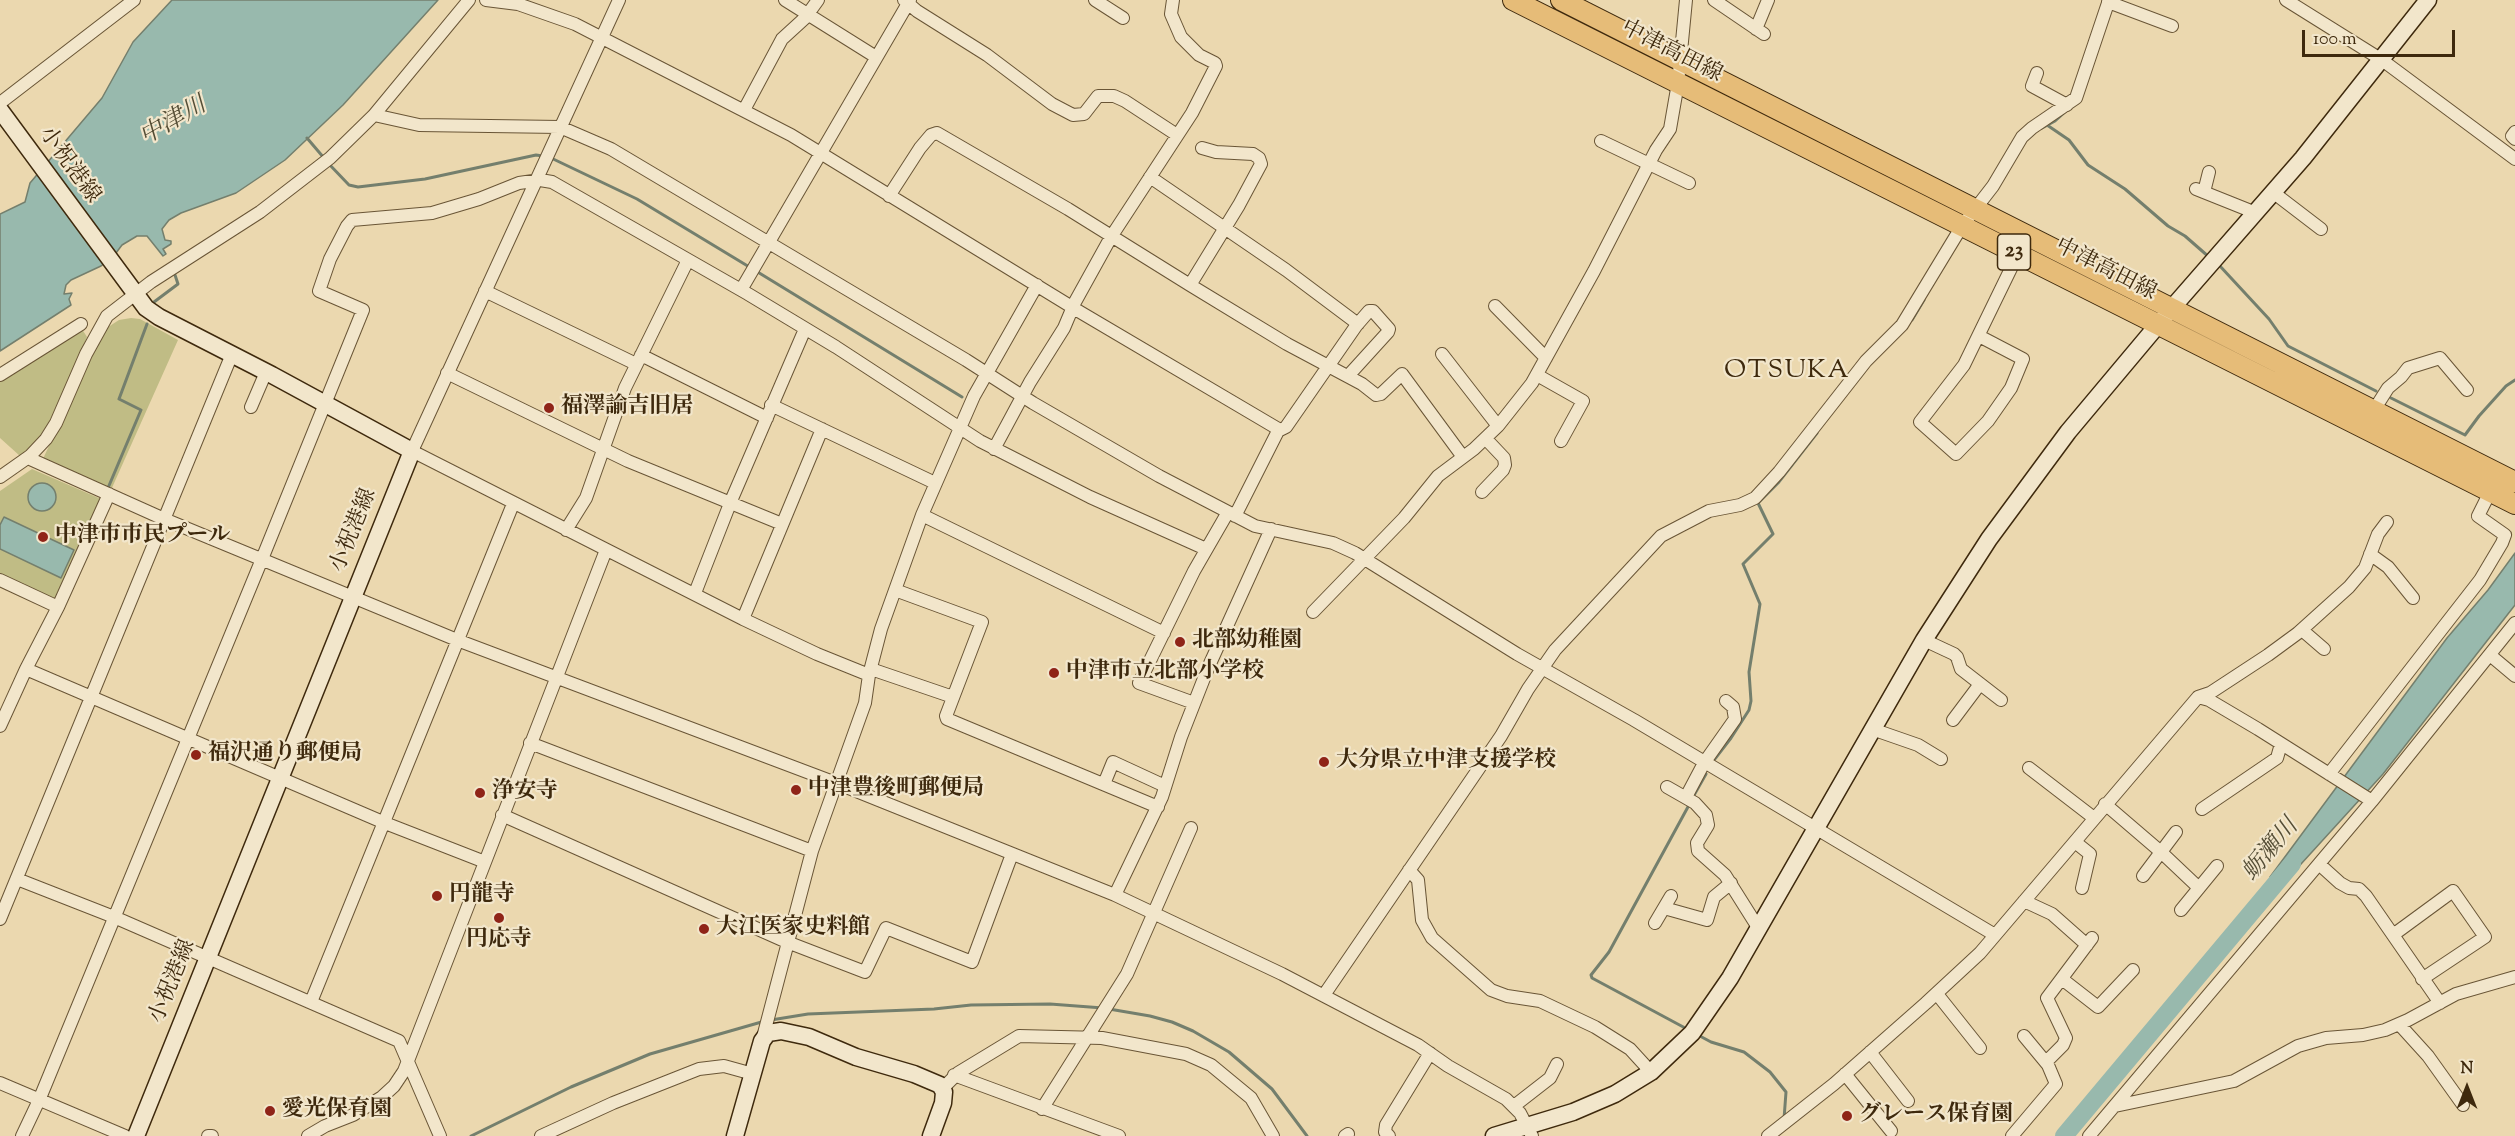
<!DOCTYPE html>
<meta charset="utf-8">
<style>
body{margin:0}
#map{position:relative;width:2515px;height:1136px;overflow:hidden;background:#ebd8af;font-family:"Sorts Mill Goudy",serif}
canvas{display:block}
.north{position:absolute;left:2437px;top:1058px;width:60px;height:60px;-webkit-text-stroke:4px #f2e6cb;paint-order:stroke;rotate:0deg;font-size:16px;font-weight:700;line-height:24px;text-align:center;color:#3e290d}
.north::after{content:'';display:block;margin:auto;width:21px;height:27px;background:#3e290d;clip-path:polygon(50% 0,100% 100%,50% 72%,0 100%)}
.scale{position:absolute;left:2302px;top:30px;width:153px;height:27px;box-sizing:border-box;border:3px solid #3e290d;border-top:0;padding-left:8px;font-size:18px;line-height:21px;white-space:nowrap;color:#3e290d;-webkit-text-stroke:4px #f2e6cb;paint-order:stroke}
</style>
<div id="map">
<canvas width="2515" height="1136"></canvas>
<div class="north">N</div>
<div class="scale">100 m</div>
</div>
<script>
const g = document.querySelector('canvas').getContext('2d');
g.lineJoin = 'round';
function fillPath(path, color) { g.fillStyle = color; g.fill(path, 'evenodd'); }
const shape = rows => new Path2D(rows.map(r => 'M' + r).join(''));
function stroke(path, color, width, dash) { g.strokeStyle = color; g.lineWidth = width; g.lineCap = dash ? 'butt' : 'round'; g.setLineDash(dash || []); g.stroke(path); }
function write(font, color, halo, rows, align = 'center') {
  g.font = font + ' "Sorts Mill Goudy","Noto Serif JP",serif'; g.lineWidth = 4.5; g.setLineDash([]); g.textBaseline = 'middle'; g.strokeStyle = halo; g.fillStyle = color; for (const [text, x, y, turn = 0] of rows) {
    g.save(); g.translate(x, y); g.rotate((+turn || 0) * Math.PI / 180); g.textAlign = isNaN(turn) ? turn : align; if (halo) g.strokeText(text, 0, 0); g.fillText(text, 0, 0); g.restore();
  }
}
fillPath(shape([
 [131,318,140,319,178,340,111,490,42,461,102,331,119,320],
 [80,326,87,337,70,379,41,438,20,456,0,438,0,378],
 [32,469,101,499,57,603,0,575,0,491]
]), '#c0bc85');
const water = shape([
 [172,0,438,0,343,105,285,160,236,193,181,213,169,220,162,229,165,240,171,241,171,244,163,249,166,254,163,256,147,236,137,236,122,245,113,257,101,266,71,280,66,285,64,294,72,293,69,299,71,305,0,351,0,214,25,202,30,183,102,98,133,42,172,0],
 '28 497a14 14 0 1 1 28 0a14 14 0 1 1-28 0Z',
 [4,517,74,550,61,578,0,549,0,525,4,517],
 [2515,553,2515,605,2383,774,2281,886,2270,877,2447,638,2488,590,2515,553]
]);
fillPath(water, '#98b9ad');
stroke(water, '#747f6d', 1.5);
stroke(shape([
 [2047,125,2069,140,2088,165,2125,189,2168,226,2185,236,2209,257],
 [2042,128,2055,121,2066,111],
 [307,138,324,158],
 [549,157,637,199,751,268],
 [328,163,349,185,358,187,425,179,536,155,543,156],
 [2219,265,2269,319,2288,346,2376,391],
 [756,271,962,397],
 [154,302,178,284,175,275],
 [1912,320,1924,300],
 [2391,398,2465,435,2479,416,2506,386,2515,380],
 [108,488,141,410,119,399,147,324],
 [1714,760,1731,738,1749,710,1751,701,1749,672,1760,604,1743,564,1773,534,1758,503,1778,483,1817,433],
 [1693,797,1706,774],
 [1109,1009,1150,1016,1172,1022,1193,1031,1229,1052,1272,1089,1307,1136],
 [771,1020,808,1014,934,1009,971,1005,1050,1004,1103,1008],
 [1687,1029,1592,978,1591,975,1609,952,1689,805],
 [1698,1035,1711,1042,1744,1052,1770,1072,1786,1092,1784,1119],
 [471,1136,571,1087,650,1054,765,1021]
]), '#747f6d', 3);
stroke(shape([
 [2064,1136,2292,864]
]), '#98b9ad', 18);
const street = shape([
 [486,0,518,4,575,24,791,135,1080,312,1280,430,1286,427,1356,326,1369,311,1373,311,1389,329,1388,332,1348,376],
 [619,0,412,451,743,619,817,654,869,675],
 [785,0,876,57],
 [904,0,917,11,987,55,1052,104,1073,115,1084,114,1098,96,1114,96,1125,101,1177,135],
 [1095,0,1123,18],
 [1714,0,1764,34],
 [2286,0,2382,60,2515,159],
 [2108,2,2172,26],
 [1756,29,1768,0],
 [2037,73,2032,86,2067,105],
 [0,103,134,0],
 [744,110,782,39,805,18,818,0],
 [374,115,419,125,560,127,611,149,966,360,1033,403,1159,476,1255,526,1333,543,1355,553,1517,654,1634,720,1995,935],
 [2515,132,2512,136,2515,139],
 [1601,141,1689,183],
 [1150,177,1286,270,1358,324],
 [2196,189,2256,213],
 [2204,192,2209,172],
 [2274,193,2321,229],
 [889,196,920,148,931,135,937,133,1068,209,1190,285,1287,344,1362,384,1376,395,1381,394,1402,374,1463,457],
 [1190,285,1239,205,1261,164,1259,158,1253,154,1216,152,1202,148],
 [741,290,910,0],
 [485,291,636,364],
 [1495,306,1546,358],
 [1979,336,2023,359,2011,388,1988,421,1956,454,1920,422,1964,365,2018,254],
 [1442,354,1498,426],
 [641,355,767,418],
 [447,373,628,461,782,524],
 [0,375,81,324],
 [1537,375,1583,401,1561,441],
 [771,405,935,483],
 [251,407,266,372],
 [2374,410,2388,388,2401,377,2408,368,2440,358,2467,390],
 [994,449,1030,382,1064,328,1075,302,1111,237,1192,113,1216,66,1215,63,1199,55,1181,37,1171,14,1173,0],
 [28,458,164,519,457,640,836,783,1115,895,1282,974,1418,1045,1448,1066,1506,1099,1520,1113,1532,1136],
 [0,477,30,456,46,439,56,423,86,354,107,316,151,282,260,212,330,158,374,115,469,0],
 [1482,492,1503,470,1505,465,1504,458,1486,439],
 [922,515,1164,633],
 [1235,516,1279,429],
 [566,530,586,498,625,388,688,260],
 [2370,554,2388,567,2413,598],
 [0,580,58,607],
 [895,590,982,622,946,716,947,719,1158,807],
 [695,593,731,501,805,329],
 [1313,612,1404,518,1438,476,1474,449,1498,426,1532,383,1594,271,1656,150,1670,129,1678,83,1686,0],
 [743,619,822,429],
 [2302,630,2324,649],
 [1924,640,1954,654,1957,657,1961,669,2001,700],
 [2490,655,2515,676],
 [26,669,385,823,485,862],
 [871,669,953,697],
 [2198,697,2210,693,2268,655,2298,633,2349,587,2365,568,2378,534,2387,522],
 [1194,703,1139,683,1194,571,1228,512],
 [1953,720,1980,684],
 [0,726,26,669,58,607,109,494],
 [1872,729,1918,745,1941,759],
 [530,743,812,851],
 [2029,768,2094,818],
 [2329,774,2480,580,2502,543,2505,535,2478,516,2490,492],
 [1104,784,1113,762,1165,786],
 [1667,787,1695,803,1706,815,1708,825,1697,843,1698,851,1725,875,1759,929],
 [1686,797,1704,763,1735,719,1733,707,1726,701],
 [2105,804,2161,852,2199,888,2217,866],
 [2202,809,2277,758,2281,744],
 [502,815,787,942,865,972,886,928,972,962,1012,854],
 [2075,842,2090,854,2082,888],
 [2319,864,2340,883,2349,888,2359,889,2366,896,2440,1003],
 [1409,870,1418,880,1422,920,1432,938,1491,990,1507,996,1540,1001,1595,1027,1630,1049,1651,1072],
 [2143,876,2176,832],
 [17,879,114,917,399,1041,440,1136],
 [1115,895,1162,797,1181,737,1208,668,1271,529],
 [2024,901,2052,914,2087,945],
 [1664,908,1707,920,1714,897,1731,883],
 [2181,910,2199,888],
 [0,919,232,354],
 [1655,923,1671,896],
 [2393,935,2453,891,2485,937,2422,979],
 [2062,979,2098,1007,2133,970],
 [1937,994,1980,1048],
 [1324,995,1501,736,1528,689,1555,650,1661,536,1709,511,1740,505,1755,498,1779,472,1866,361,1902,325,1962,226,1993,186,2022,137,2032,128,2076,98,2109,0],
 [311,1002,513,504],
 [2399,1024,2428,1056,2463,1105],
 [762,1041,812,851,865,703,869,675,881,629,922,515,974,396,1037,285],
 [1870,1052,1908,1101],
 [2046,1062,2063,1045,2066,1038,2047,998,2092,938],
 [1845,1074,1891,1131],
 [954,1075,1119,1136],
 [0,1083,125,1136],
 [943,1088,958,1073,1019,1036,1102,1038,1186,1054,1211,1065,1251,1098,1273,1136],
 [1514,1106,1550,1078,1557,1064],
 [2115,1106,2234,1081,2298,1046,2326,1038,2363,1035,2385,1030,2408,1020,2456,994,2515,977],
 [1042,1109,1127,974,1191,828],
 [22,1136,40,1098,262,559,363,310,319,291,330,259,347,226,352,220,432,213,479,199,519,183,540,180,552,182,748,294,836,347,980,441,1090,497,1206,549],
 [208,1136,212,1136],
 [308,1136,325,1126,353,1115,382,1097,394,1086,404,1071,606,550],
 [541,1136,613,1103,699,1069,724,1066,753,1074],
 [1345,1136,1348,1134],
 [1389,1136,1385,1132,1386,1125,1430,1053],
 [1768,1136,1834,1084,1926,1003,1980,953,2198,697,2209,700,2258,729,2372,801,2515,623],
 [2012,1136,2056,1084,2048,1065,2024,1036],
 [2089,1136,2372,801]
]);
const secondary = shape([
 [0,110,146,308,159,317,272,375,412,451,136,1136],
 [735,1136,762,1041,768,1033,781,1031,809,1037,856,1057,914,1074,940,1085,944,1092,943,1103,931,1136],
 [1494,1136,1573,1112,1615,1094,1651,1072,1692,1033,1730,978,1924,640,1989,539,2068,432,2172,308,2303,158,2428,0]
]);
const primary = shape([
 [1513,0,2515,504],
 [1561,0,2515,482]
]);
stroke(street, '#695536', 14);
stroke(secondary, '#3e290d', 19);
stroke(primary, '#3e290d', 22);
stroke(street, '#f2e6cb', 12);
stroke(secondary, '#f2e6cb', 16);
stroke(primary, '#e6bc78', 20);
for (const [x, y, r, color] of [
 [549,408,6,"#8f2418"],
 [43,537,6,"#8f2418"],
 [1180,642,6,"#8f2418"],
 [1054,673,6,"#8f2418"],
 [196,755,6,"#8f2418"],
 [1324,762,6,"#8f2418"],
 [796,790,6,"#8f2418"],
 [480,793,6,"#8f2418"],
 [437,896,6,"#8f2418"],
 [499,918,6,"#8f2418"],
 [704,929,6,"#8f2418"],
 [270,1111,6,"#8f2418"],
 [1847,1116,6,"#8f2418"]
]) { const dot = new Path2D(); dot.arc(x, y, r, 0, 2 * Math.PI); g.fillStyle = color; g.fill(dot); stroke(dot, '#f2e6cb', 2); }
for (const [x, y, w] of [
 [2014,252,33]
]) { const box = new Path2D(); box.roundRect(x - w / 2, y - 18, w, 36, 4.5); g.fillStyle = '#f2e6cb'; g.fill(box); stroke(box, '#3e290d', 1.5); }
write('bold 21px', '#3e290d', null, [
 ["23",2014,252]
]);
write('22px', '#3e290d', '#f2e6cb', [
 ["中津高田線",1671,53,27],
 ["小祝港線",68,166,54],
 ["中津高田線",2105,271,27],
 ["小祝港線",355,531,-68],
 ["小祝港線",174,982,-68]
]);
write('bold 22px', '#3e290d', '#f2e6cb', [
 ["福澤諭吉旧居",561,408],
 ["中津市市民プール",55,537],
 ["北部幼稚園",1192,642],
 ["中津市立北部小学校",1066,673],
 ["福沢通り郵便局",208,755],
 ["大分県立中津支援学校",1336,762],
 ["中津豊後町郵便局",808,790],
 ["浄安寺",492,793],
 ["円龍寺",449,896],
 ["大江医家史料館",716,929],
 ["円応寺",499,941,"center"],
 ["愛光保育園",282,1111],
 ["グレース保育園",1859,1116]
], 'left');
write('italic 24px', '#544d35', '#f2e6cb', [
 ["中津川",174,123,-30],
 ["蛎瀬川",2272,851,-50]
]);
g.letterSpacing = '1.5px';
write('26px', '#3e290d', '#f2e6cb', [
 ["OTSUKA",1787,373]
]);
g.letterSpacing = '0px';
</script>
